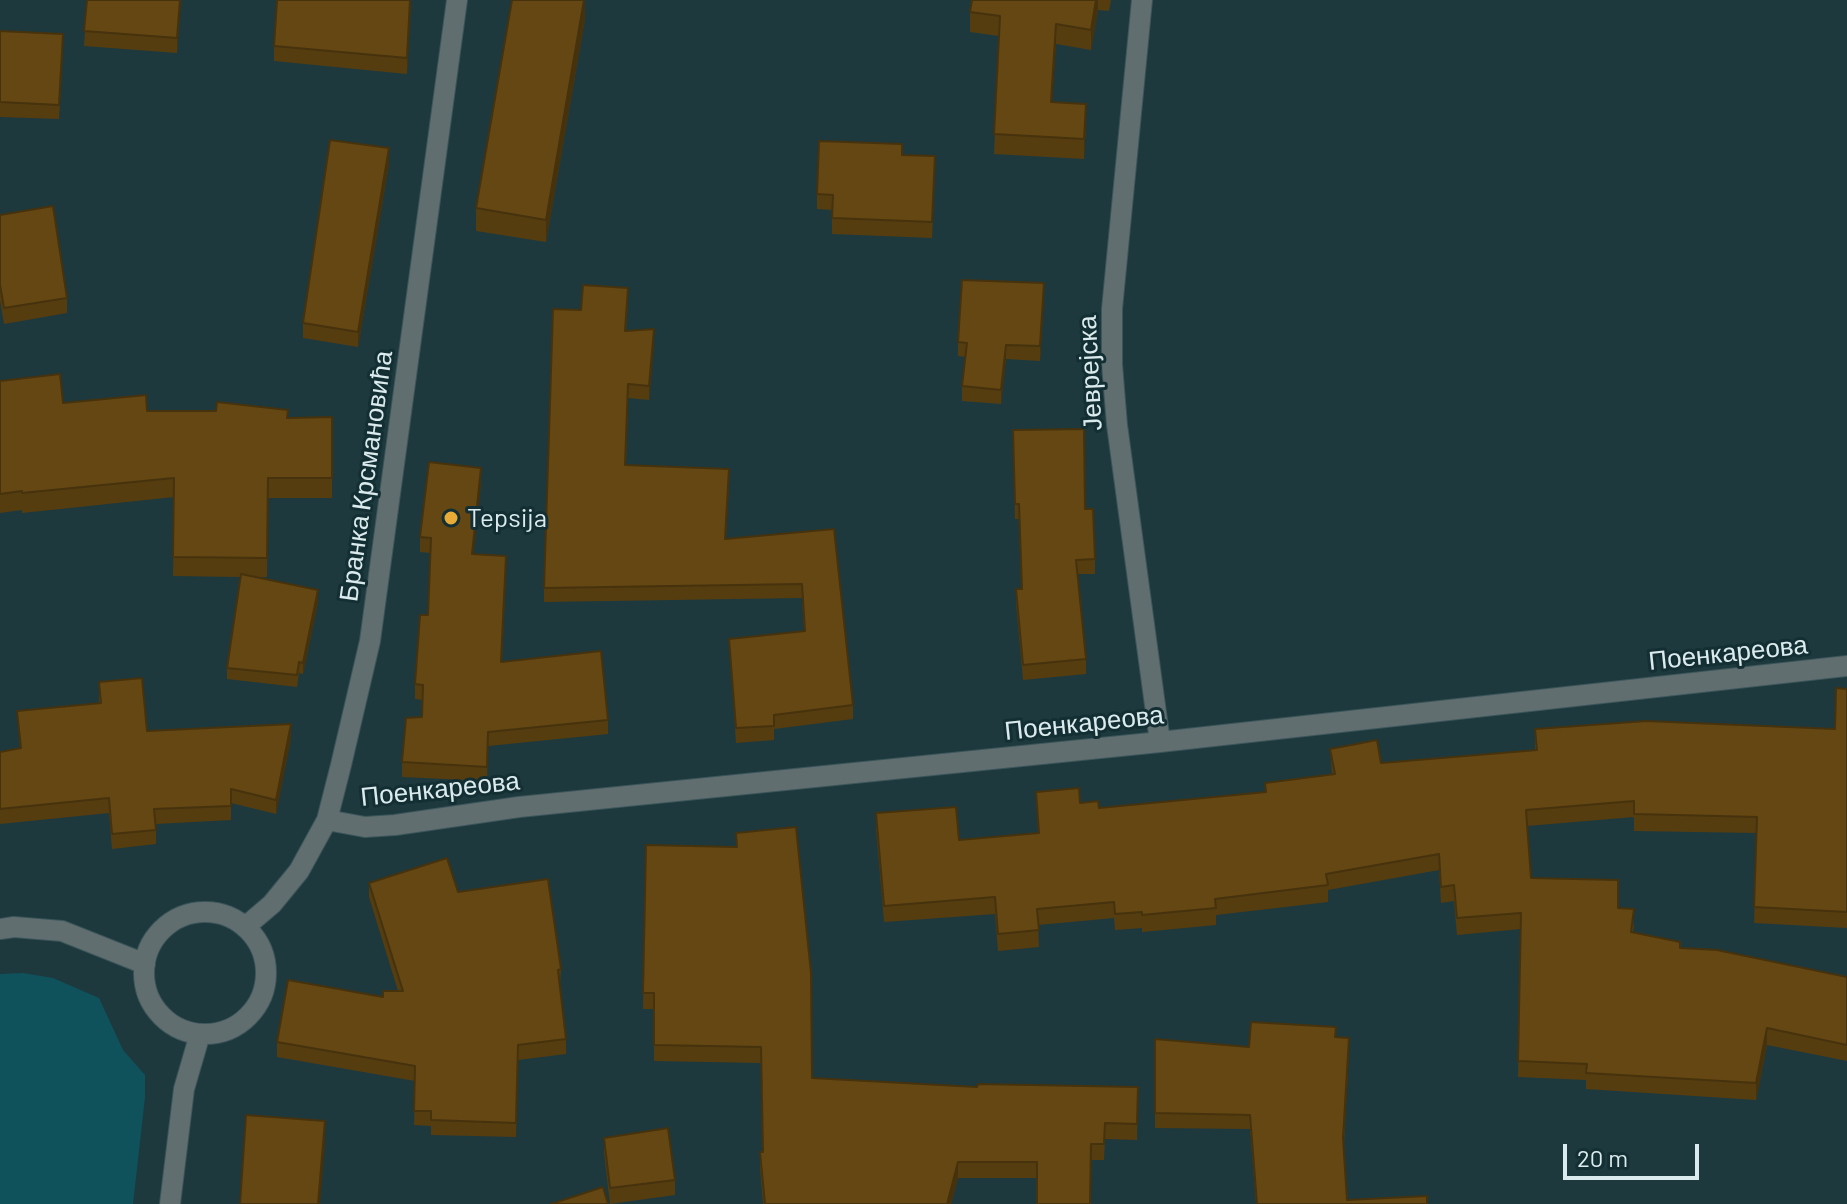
<!DOCTYPE html>
<meta charset="utf-8">
<style>
body{margin:0}
#map{position:relative;width:1847px;height:1204px;overflow:hidden;background:#1d393e;font-family:Barlow,sans-serif}
canvas{display:block}
.scale{position:absolute;left:1563px;top:1144px;width:136px;height:36px;box-sizing:border-box;border:4px solid #dbebed;border-top:0;padding-left:10px;font-size:24px;line-height:28px;white-space:nowrap;color:#dbebed;-webkit-text-stroke:6px #132f33;paint-order:stroke}
</style>
<div id="map">
<canvas width="1847" height="1204"></canvas>
<div class="scale">20 m</div>
</div>
<script>
const g = document.querySelector('canvas').getContext('2d');
g.lineJoin = 'round';
function fillPath(path, color) { g.fillStyle = color; g.fill(path, 'evenodd'); }
const shape = rows => new Path2D(rows.map(r => 'M' + r).join(''));
function stroke(path, color, width, dash) { g.strokeStyle = color; g.lineWidth = width; g.lineCap = dash ? 'butt' : 'round'; g.setLineDash(dash || []); g.stroke(path); }
function write(font, color, halo, rows, align = 'center') {
  g.font = font + ' Barlow,sans-serif'; g.lineWidth = 6; g.setLineDash([]); g.textBaseline = 'middle'; g.strokeStyle = halo; g.fillStyle = color; for (const [text, x, y, turn = 0] of rows) {
    g.save(); g.translate(x, y); g.rotate((+turn || 0) * Math.PI / 180); g.textAlign = isNaN(turn) ? turn : align; if (halo) g.strokeText(text, 0, 0); g.fillText(text, 0, 0); g.restore();
  }
}
fillPath(shape([
 [23,973,53,978,99,998,123,1050,145,1075,145,1097,133,1204,0,1204,0,974]
]), '#0f525b');
const minor = shape([
 [1142,0,1112,309,1112,364,1117,425,1160,742],
 [327,820,365,827,395,825,519,807,1160,742,1847,666],
 '144 973a61 61 0 1 1 122 0a61 61 0 1 1-122 0Z',
 [245,927,272,904,299,871,327,820,341,765,370,641,457,0],
 [0,929,14,927,62,931,145,964],
 [170,1204,184,1089,200,1034]
]);
stroke(minor, '#3b555a', 22);
stroke(minor, '#616e70', 20);
fillPath(shape([
 [87,0,181,0,177,53,84,46],
 [411,0,407,74,274,61,274,46],
 [972,0,1111,0,1109,11,1098,10,1091,50,1056,44,1052,102,1086,124,1084,159,994,154,999,36,970,32,970,12],
 [585,19,546,242,476,231,476,208],
 [0,31,63,48,59,119,0,117],
 [902,155,935,172,932,238,832,234,832,210,817,209,817,194],
 [389,164,358,347,303,338,303,323],
 [0,215,67,298,67,313,4,324,0,300],
 [1044,298,1040,361,1006,359,1001,404,962,401,962,386,966,357,958,356,958,342],
 [628,302,626,331,654,343,649,400,628,398,626,465,729,483,726,539,834,529,853,705,853,719,774,729,774,740,736,743,729,639,804,631,802,598,544,602,544,588,581,310],
 [0,381,63,403,147,411,288,418,332,417,332,498,268,498,267,577,253,577,318,602,303,674,299,673,297,687,227,679,227,668,240,577,173,576,174,497,22,513,22,510,0,513],
 [1013,430,1085,509,1095,559,1095,574,1077,574,1086,659,1086,674,1023,680,1016,604,1016,589,1021,589,1019,519,1015,519],
 [481,483,473,555,506,570,502,662,608,720,608,734,488,746,487,781,402,777,402,762,422,717,423,700,415,699,415,684,428,615,430,553,420,552,420,537],
 [99,682,147,731,291,738,276,814,231,803,231,820,156,824,156,844,112,849,109,813,0,824,0,752,20,748,17,711,99,703],
 [1847,689,1847,928,1754,923,1757,833,1634,831,1634,817,1527,826,1531,878,1618,908,1634,925,1633,932,1680,948,1847,977,1847,1061,1767,1045,1756,1100,1586,1089,1586,1080,1518,1077,1521,929,1457,935,1454,901,1441,903,1439,870,1328,890,1328,902,1216,915,1216,925,1142,932,1142,928,1115,930,1114,918,1038,925,1039,947,998,951,995,914,884,922,876,829,876,813,959,840,1038,833,1036,792,1099,808,1265,792,1265,783,1332,774,1330,749,1381,763,1535,751,1535,729,1835,729],
 [736,833,812,1078,977,1087,1138,1087,1137,1140,1105,1139,1104,1160,1091,1160,1037,1178,958,1178,951,1204,763,1204,760,1168,760,1152,762,1152,761,1063,654,1061,654,1009,643,1009,646,845,736,847],
 [369,883,458,892,561,969,560,984,566,1039,566,1054,518,1060,516,1137,431,1135,431,1126,414,1125,415,1081,277,1057,277,1042,398,991,369,897],
 [1336,1037,1349,1052,1344,1145,1347,1200,1427,1204,1256,1204,1250,1129,1155,1128,1155,1039,1249,1047],
 [604,1138,675,1180,675,1195,610,1204,604,1153]
]), '#563d10');
fillPath(shape([
 [180,0,181,0,177,53,177,38],
 [410,0,411,0,407,74,407,58],
 [585,0,585,19,546,242,546,220],
 [1096,0,1098,0,1098,10,1091,50,1091,30],
 [1056,24,1056,44,1051,122,1051,102],
 [1086,104,1086,124,1084,159,1084,139],
 [389,148,389,164,358,347,358,332],
 [1044,283,1044,298,1040,361,1040,346],
 [654,329,654,343,649,400,649,386],
 [1006,345,1006,359,1001,404,1001,390],
 [481,468,481,483,472,569,472,554],
 [318,590,318,602,303,674,303,663],
 [291,724,291,738,276,814,276,800],
 [1767,1028,1767,1045,1756,1100,1756,1083],
 [1349,1038,1349,1052,1343,1152,1343,1138],
 [325,1121,325,1143,320,1204,318,1204],
 [958,1162,958,1178,951,1204,947,1204]
]), '#46320d');
const building = shape([
 [87,0,180,0,177,38,84,31,87,0],
 [277,0,410,0,407,58,274,46,277,0],
 [512,0,584,0,546,220,476,208,512,0],
 [972,0,1096,0,1091,30,1056,24,1051,102,1086,104,1084,139,994,134,1000,16,970,12,972,0],
 [0,31,63,34,59,105,0,102,0,31],
 [330,140,389,148,358,332,303,323,330,140],
 [819,141,902,144,902,155,935,156,932,222,832,218,833,195,817,194,819,141],
 [53,206,67,298,4,308,0,285,0,215,53,206],
 [962,280,1044,283,1040,346,1006,345,1001,390,962,386,967,343,958,342,962,280],
 [583,285,628,288,625,331,654,329,649,386,628,384,625,465,729,469,725,539,834,529,853,705,774,715,774,726,736,728,729,639,805,631,802,584,544,588,553,309,581,310,583,285],
 [60,374,63,403,146,395,147,411,216,411,217,402,288,410,287,418,332,417,332,478,268,478,267,558,173,557,174,478,22,493,22,491,0,494,0,381,60,374],
 [1084,429,1085,509,1093,509,1095,559,1076,560,1086,659,1023,665,1016,589,1022,589,1019,504,1015,504,1013,430,1084,429],
 [429,462,481,468,472,554,506,556,501,662,601,651,608,720,488,732,487,767,402,762,406,718,422,717,423,685,415,684,420,615,428,615,431,538,420,537,429,462],
 [241,574,318,590,303,663,299,662,297,675,227,668,241,574],
 [142,678,147,731,291,724,276,800,231,789,231,806,154,809,156,830,112,834,109,798,0,809,0,752,21,748,17,711,101,703,99,682,142,678],
 [1836,688,1847,689,1847,912,1754,907,1757,817,1634,814,1634,801,1526,810,1531,878,1618,880,1618,908,1634,909,1631,932,1680,942,1680,948,1717,950,1847,977,1847,1045,1767,1028,1756,1083,1586,1073,1587,1064,1518,1061,1521,913,1457,918,1454,885,1441,887,1439,854,1326,874,1328,885,1215,899,1216,908,1142,915,1142,912,1115,914,1114,902,1037,909,1039,930,998,934,995,897,884,906,876,813,956,807,959,840,1039,833,1036,792,1079,788,1080,803,1098,801,1099,808,1266,792,1265,783,1335,774,1330,749,1377,740,1381,763,1537,750,1535,729,1646,721,1835,729,1836,688],
 [796,827,811,973,812,1078,977,1087,978,1084,1138,1087,1137,1124,1105,1123,1104,1144,1091,1144,1090,1204,1037,1204,1037,1162,958,1162,947,1204,765,1204,760,1152,763,1152,761,1047,654,1045,654,993,643,993,646,845,737,847,736,833,796,827],
 [447,858,458,892,548,879,561,969,558,970,566,1039,518,1045,516,1123,431,1120,431,1111,414,1111,415,1066,277,1042,288,980,383,997,383,991,403,991,369,883,447,858],
 [1251,1022,1336,1027,1335,1037,1349,1038,1343,1138,1347,1200,1427,1196,1427,1204,1257,1204,1250,1115,1155,1113,1155,1039,1249,1047,1251,1022],
 [246,1115,325,1121,318,1204,240,1204,246,1115],
 [668,1128,675,1180,610,1188,604,1138,668,1128],
 [603,1187,608,1204,551,1204,603,1187]
]);
fillPath(building, '#644713');
stroke(building, '#46320d', 2);
for (const [x, y, r, color] of [
 [451,518,8,"#e9ab38"]
]) { const dot = new Path2D(); dot.arc(x, y, r, 0, 2 * Math.PI); g.fillStyle = color; g.fill(dot); stroke(dot, '#132f33', 3); }
write('26px', '#dbebed', '#132f33', [
 ["Јеврејска",1090,373,-93],
 ["Бранка Крсмановића",366,476,-82],
 ["Поенкареова",1728,653,-6],
 ["Поенкареова",1084,723,-6],
 ["Поенкареова",440,789,-6]
]);
write('26px', '#dbebed', '#132f33', [
 ["Tepsija",467,518]
], 'left');
</script>
